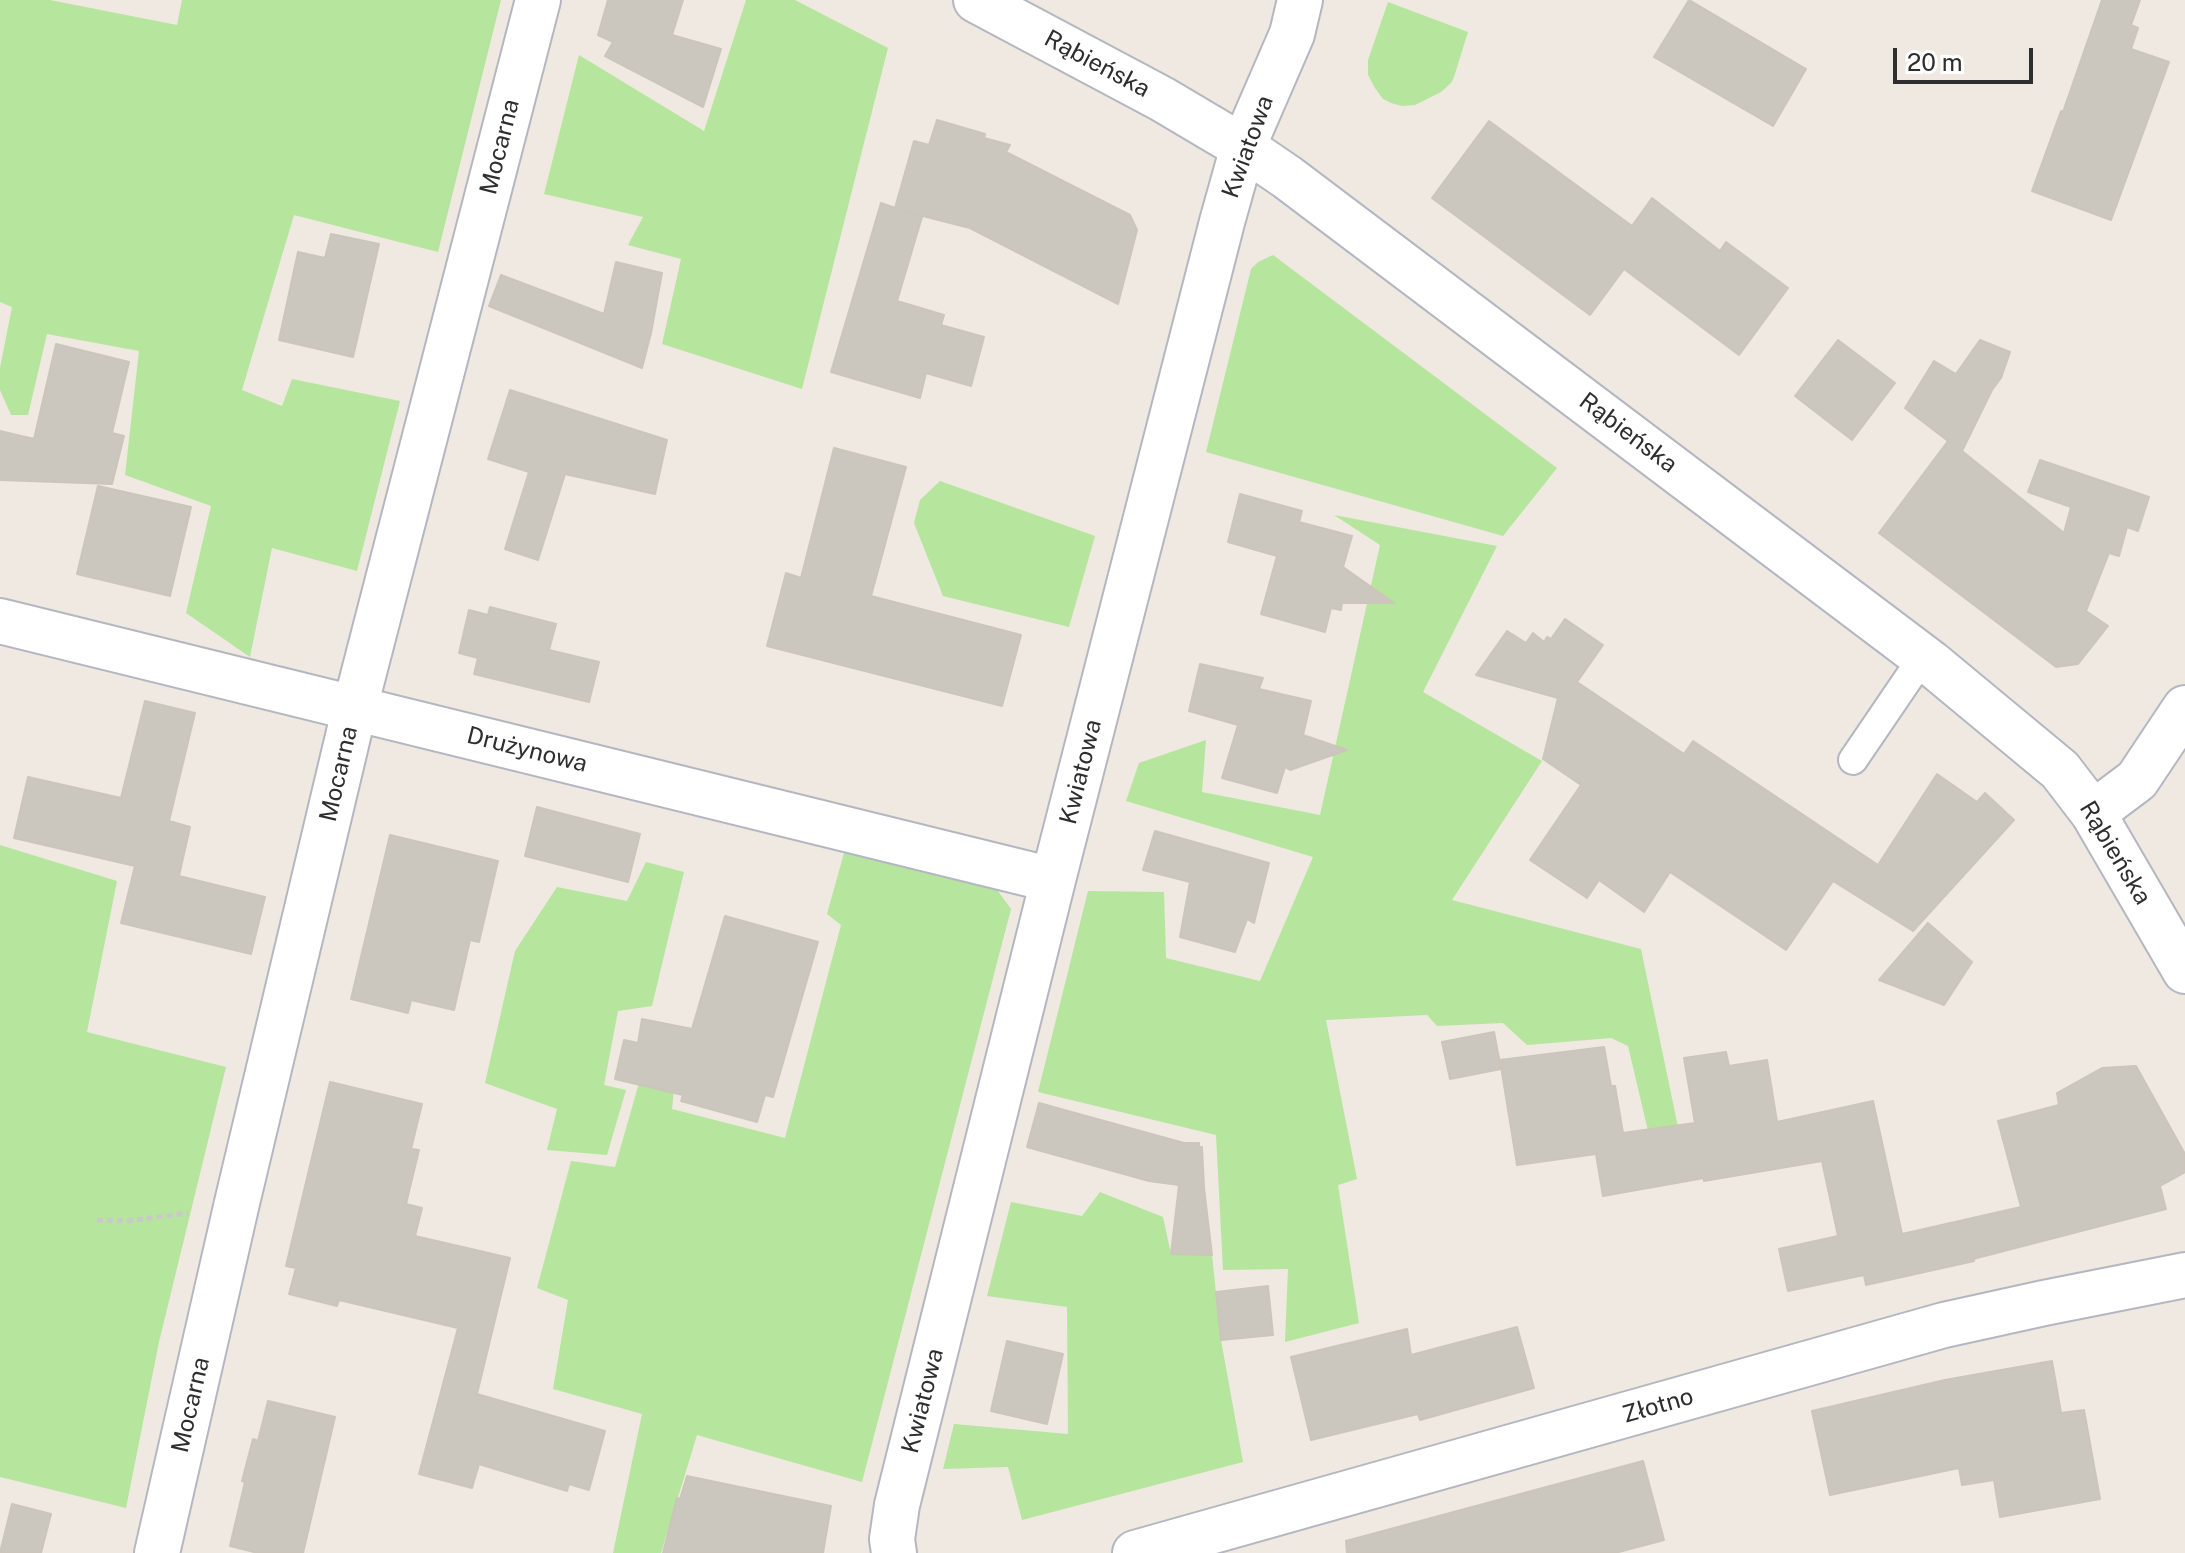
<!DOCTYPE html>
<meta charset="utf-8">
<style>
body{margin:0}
#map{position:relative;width:2185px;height:1553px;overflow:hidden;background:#efe9e1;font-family:"Public Sans",sans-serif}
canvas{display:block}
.scale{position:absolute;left:1893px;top:48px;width:140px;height:36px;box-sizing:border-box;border:4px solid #2e2e2e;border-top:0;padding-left:10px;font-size:24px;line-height:28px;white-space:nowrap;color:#2e2e2e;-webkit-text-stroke:6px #fff;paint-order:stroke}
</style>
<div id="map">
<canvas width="2185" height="1553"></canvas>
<div class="scale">20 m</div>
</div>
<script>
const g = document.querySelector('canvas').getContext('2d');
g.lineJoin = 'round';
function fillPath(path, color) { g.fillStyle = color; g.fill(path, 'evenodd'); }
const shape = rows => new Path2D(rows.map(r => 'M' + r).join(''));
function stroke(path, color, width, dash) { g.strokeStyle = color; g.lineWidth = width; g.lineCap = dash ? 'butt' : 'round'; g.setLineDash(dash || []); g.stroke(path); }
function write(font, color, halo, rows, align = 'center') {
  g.font = font + ' "Public Sans",sans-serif'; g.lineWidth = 8; g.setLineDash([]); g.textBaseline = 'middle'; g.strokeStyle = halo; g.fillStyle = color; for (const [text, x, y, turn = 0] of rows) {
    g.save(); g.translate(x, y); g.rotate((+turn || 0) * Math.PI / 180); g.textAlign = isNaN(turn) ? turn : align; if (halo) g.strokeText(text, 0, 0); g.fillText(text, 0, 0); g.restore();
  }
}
fillPath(shape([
 [0,0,50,0,177,25,182,0,501,0,438,252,294,215,242,390,282,406,292,379,400,401,357,571,272,548,250,657,186,613,211,506,125,475,139,351,47,334,28,415,11,415,0,390,0,368,12,307,0,302],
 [746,0,795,0,888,48,802,389,662,344,681,259,628,245,643,217,544,194,579,55,704,131],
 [1388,2,1468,32,1454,77,1451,83,1441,92,1415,105,1402,106,1391,103,1383,99,1375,88,1368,75,1368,60],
 [1273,255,1557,468,1503,536,1206,452,1251,269,1258,262],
 [940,481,1095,536,1069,627,943,596,914,523,920,500],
 [1334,515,1497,546,1423,692,1542,761,1452,900,1641,949,1689,1180,1661,1186,1628,1046,1611,1038,1527,1045,1503,1023,1437,1026,1427,1015,1326,1020,1357,1179,1338,1185,1359,1323,1285,1342,1288,1269,1223,1270,1216,1135,1038,1092,1088,891,1164,892,1166,958,1260,981,1313,857,1126,801,1139,763,1206,740,1202,792,1320,815,1380,545],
 [0,845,117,881,87,1032,226,1067,159,1342,126,1508,0,1477],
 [844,853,995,887,1011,909,862,1482,697,1435,661,1553,613,1553,642,1414,553,1389,568,1300,537,1288,571,1161,615,1167,639,1083,674,1090,672,1109,785,1138,841,925,827,914],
 [646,862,684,872,652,1006,618,1011,604,1085,626,1090,607,1155,547,1150,557,1109,485,1083,515,951,557,887,627,901],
 [1100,1192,1163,1217,1171,1254,1212,1255,1221,1340,1243,1462,1022,1520,1008,1467,943,1469,954,1424,1068,1434,1067,1307,987,1296,1011,1202,1082,1216]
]), '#b6e59e');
const building = shape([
 [608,0,683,0,672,35,721,49,703,107,605,56,613,42,598,35,608,0],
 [1689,0,1806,69,1773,126,1654,57,1689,0],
 [2102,0,2140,0,2131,25,2138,28,2131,49,2169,62,2111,220,2032,191,2061,111,2063,112,2102,0],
 [937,120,985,134,984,138,1010,145,1006,152,1130,215,1137,230,1118,304,970,228,903,211,922,217,897,301,944,315,941,325,984,337,971,386,926,373,920,398,831,372,881,203,895,208,914,141,929,145,937,120],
 [1489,121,1632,226,1652,198,1720,251,1726,242,1788,288,1739,355,1624,269,1590,315,1432,198,1489,121],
 [331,234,379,244,353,357,279,340,298,252,325,258,331,234],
 [616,262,662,273,651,333,642,368,489,306,501,275,604,314,616,262],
 [1838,340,1895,383,1852,440,1795,396,1838,340],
 [1980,340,2010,352,2001,378,1992,390,1962,451,2064,533,2071,507,2028,492,2040,460,2149,497,2138,531,2127,527,2119,556,2109,553,2086,611,2108,626,2078,664,2056,667,1879,533,1948,441,1905,408,1934,361,1956,374,1980,340],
 [56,344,129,362,112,433,124,436,112,484,0,480,0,431,34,439,56,344],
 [510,390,667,440,655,494,565,474,538,560,505,549,529,472,488,459,510,390],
 [834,448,906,467,871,596,1021,635,1002,706,767,646,786,573,801,578,834,448],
 [98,486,191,507,170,596,77,574,98,486],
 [1240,494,1302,511,1299,522,1352,536,1343,567,1394,603,1342,603,1341,610,1331,608,1325,632,1261,614,1277,556,1228,542,1240,494],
 [490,607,556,624,549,650,599,662,589,702,474,674,478,658,459,653,469,610,488,615,490,607],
 [1565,619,1603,645,1577,682,1684,754,1693,741,1878,865,1937,774,1977,802,1985,793,2014,820,1913,931,1833,881,1786,950,1670,872,1644,912,1599,880,1587,898,1530,860,1581,785,1543,759,1558,698,1476,675,1507,631,1526,643,1533,633,1544,642,1547,637,1551,639,1565,619],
 [1200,664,1263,678,1259,689,1311,701,1303,735,1347,750,1290,770,1285,767,1277,793,1222,778,1238,725,1189,711,1200,664],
 [145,701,195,713,169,821,190,827,179,876,265,897,251,954,121,923,135,866,14,838,28,777,121,798,145,701],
 [537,807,640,834,628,882,525,856,537,807],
 [1155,831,1269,863,1254,923,1247,919,1235,952,1180,937,1190,882,1143,870,1155,831],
 [390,835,498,861,479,942,470,940,454,1010,411,1000,408,1013,351,999,390,835],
 [725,916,818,942,773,1097,765,1095,757,1122,681,1101,683,1095,615,1079,624,1040,638,1043,642,1019,692,1029,725,916],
 [1928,923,1972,962,1944,1005,1879,980,1928,923],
 [1494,1032,1501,1069,1450,1079,1442,1042,1494,1032],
 [1604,1047,1611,1086,1615,1086,1623,1133,1695,1123,1684,1058,1726,1052,1729,1066,1767,1060,1777,1122,1873,1101,1902,1234,2021,1207,1998,1121,2059,1105,2057,1093,2102,1068,2136,1066,2185,1154,2185,1172,2160,1186,2166,1209,1973,1259,1974,1261,1866,1285,1864,1275,1788,1291,1779,1249,1838,1236,1822,1161,1704,1181,1704,1178,1603,1196,1596,1154,1517,1165,1500,1060,1604,1047],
 [330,1082,422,1104,411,1149,419,1150,406,1204,422,1208,415,1236,510,1258,477,1394,605,1431,589,1490,569,1484,567,1491,479,1464,472,1488,419,1474,458,1328,339,1300,337,1306,289,1294,296,1268,286,1266,330,1082],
 [1039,1103,1184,1143,1199,1143,1199,1147,1202,1147,1204,1188,1212,1255,1171,1254,1179,1185,1149,1181,1027,1147,1039,1103],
 [1268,1286,1273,1335,1221,1340,1216,1292,1268,1286],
 [1517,1327,1534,1388,1420,1420,1418,1414,1311,1440,1291,1357,1407,1329,1411,1355,1517,1327],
 [1007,1341,1063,1354,1047,1424,991,1411,1007,1341],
 [2052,1361,2061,1413,2084,1410,2100,1499,2000,1517,1994,1480,1962,1485,1959,1468,1830,1495,1812,1411,1945,1380,2052,1361],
 [268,1401,335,1417,303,1553,258,1553,230,1546,245,1482,242,1481,253,1439,258,1441,268,1401],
 [1643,1461,1664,1540,1615,1553,1347,1553,1346,1541,1643,1461],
 [687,1476,831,1506,823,1553,663,1553,677,1498,680,1499,687,1476],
 [12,1504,51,1514,41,1553,0,1553,12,1504]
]);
fillPath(building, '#cbc7bf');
stroke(building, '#cbc5ba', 2);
const service = shape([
 [1853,760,1923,657]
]);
const minor = shape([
 [0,621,1053,880],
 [2093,813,2137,780,2185,708],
 [157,1553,236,1207,355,707,538,0],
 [894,1553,892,1539,897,1505,1053,880,1222,222,1243,147,1292,34,1300,0]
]);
const tertiary = shape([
 [1135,1553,1944,1325,2044,1303,2185,1275]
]);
const secondary = shape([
 [976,0,1162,99,1243,147,1287,177,1931,663,2060,770,2093,813,2185,971]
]);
stroke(service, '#b4b7c1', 32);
stroke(minor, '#b4b7c1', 48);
stroke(tertiary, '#b4b7c1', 48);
stroke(secondary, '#b4b7c1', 48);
stroke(shape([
 [97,1220,127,1221,188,1213]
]), '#c9c9c9', 5, [6, 4]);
stroke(service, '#fff', 28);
stroke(minor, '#fff', 44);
stroke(tertiary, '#fff', 44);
stroke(secondary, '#fff', 44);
write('24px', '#2e2e2e', '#fff', [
 ["Rąbieńska",1097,64,28],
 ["Mocarna",500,147,-76],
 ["Kwiatowa",1248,147,-70],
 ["Rąbieńska",1628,433,37],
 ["Drużynowa",527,750,14],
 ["Kwiatowa",1081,772,-76],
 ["Mocarna",339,774,-77],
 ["Rąbieńska",2115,853,59],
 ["Kwiatowa",923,1401,-76],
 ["Mocarna",191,1405,-77],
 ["Złotno",1658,1406,-16]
]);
</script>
